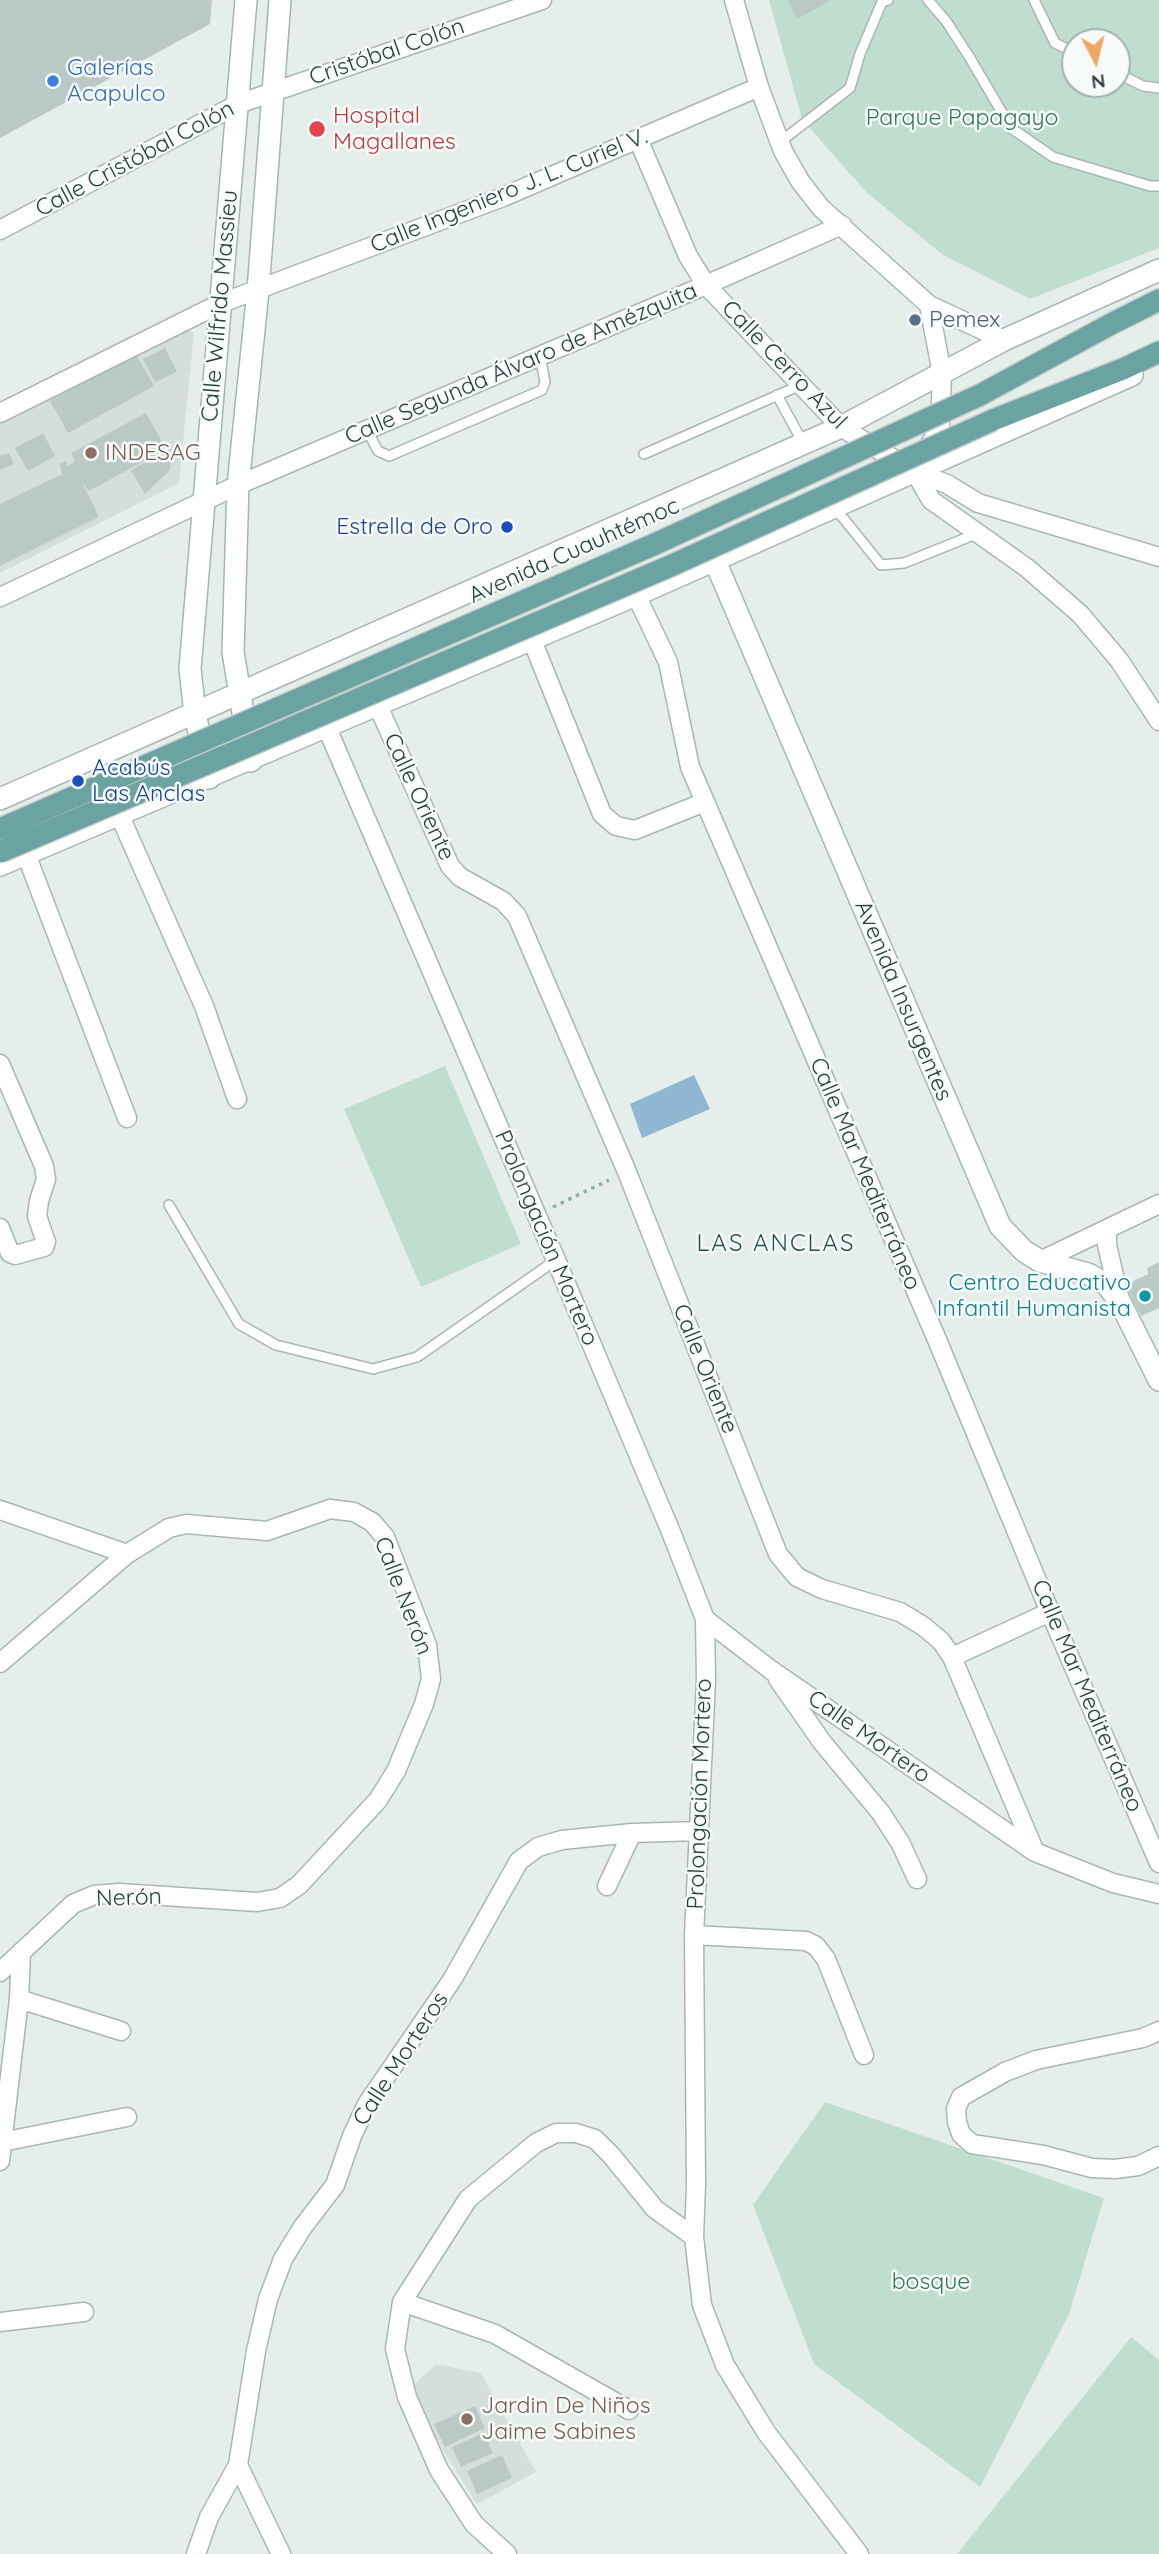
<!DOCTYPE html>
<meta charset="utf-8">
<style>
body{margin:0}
#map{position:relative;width:1159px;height:2554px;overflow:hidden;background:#e6eeec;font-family:Quicksand,sans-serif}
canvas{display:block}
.north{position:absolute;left:1061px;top:28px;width:70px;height:70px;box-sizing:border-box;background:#f6faf9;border:2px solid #a2b0af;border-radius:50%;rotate:173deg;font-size:19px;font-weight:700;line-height:28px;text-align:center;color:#25403f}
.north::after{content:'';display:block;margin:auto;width:24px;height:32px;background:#eea863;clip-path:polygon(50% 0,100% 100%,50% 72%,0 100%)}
</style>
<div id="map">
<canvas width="1159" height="2554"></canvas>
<div class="north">N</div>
</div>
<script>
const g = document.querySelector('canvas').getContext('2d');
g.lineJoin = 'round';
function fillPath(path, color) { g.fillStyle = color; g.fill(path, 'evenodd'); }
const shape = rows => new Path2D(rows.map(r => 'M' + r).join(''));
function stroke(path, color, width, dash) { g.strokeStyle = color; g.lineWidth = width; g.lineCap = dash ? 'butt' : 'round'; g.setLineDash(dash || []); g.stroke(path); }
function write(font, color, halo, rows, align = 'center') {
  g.font = font + ' Quicksand,sans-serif'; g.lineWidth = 5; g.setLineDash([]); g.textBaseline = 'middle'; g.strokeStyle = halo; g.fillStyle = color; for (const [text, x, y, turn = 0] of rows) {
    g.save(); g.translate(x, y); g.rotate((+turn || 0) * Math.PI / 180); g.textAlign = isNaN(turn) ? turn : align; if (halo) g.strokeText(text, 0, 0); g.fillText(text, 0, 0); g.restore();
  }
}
fillPath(shape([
 [181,330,194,332,179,483,0,573,0,422],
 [436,2364,481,2373,536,2472,477,2504,443,2450,411,2388]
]), '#d4dedc');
fillPath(shape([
 [769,0,1159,0,1159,248,1030,299,943,255,866,192,802,119],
 [1075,42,1117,42,1117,84,1075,84],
 [445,1066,521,1244,421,1287,344,1109],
 [825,2102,1104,2198,1069,2314,980,2487,814,2364,753,2205],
 [1131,2337,1159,2360,1159,2554,957,2554]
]), '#bfdecf');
fillPath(shape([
 [694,1075,710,1109,642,1138,630,1104]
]), '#90b7d1');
fillPath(shape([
 [0,0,212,0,210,24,0,138],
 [788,0,831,0,797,19],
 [165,348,177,372,155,382,143,359],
 [136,354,154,386,68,433,50,401],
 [146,413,166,449,89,491,82,482,99,517,0,566,0,504,62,474,60,464,66,461,68,466,75,462,71,453],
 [43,433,55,456,28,471,15,448],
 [171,448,170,470,145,494,131,470],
 [9,453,14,464,0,470,0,456],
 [1159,1262,1159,1308,1141,1316,1125,1285,1148,1274,1147,1268],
 [475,2406,485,2428,445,2447,434,2424],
 [484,2433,493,2453,461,2467,452,2447],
 [502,2455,512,2478,477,2494,467,2471]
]), '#bbc9c6');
const service = shape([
 [928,0,946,21,970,58,1011,128,1053,157,1150,186,1159,186],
 [1034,0,1055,43,1075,53],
 [1117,73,1143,86,1159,88],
 [780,142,850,88,860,54,882,2,888,0],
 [777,395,803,443],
 [367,430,378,451,389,456,542,390,545,382,540,356],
 [644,454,801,385],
 [835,508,881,565,904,563,976,534],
 [169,1205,239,1324,276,1345,373,1369,417,1357,556,1260]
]);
const minor = shape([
 [734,0,759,87,783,151,800,181,821,208,929,305,1004,340],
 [638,139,688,256,706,285,841,427,915,472,931,500,1027,568,1080,614,1119,660,1159,721],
 [0,230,238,104,542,0],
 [0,413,219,304,503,197,759,87],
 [924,454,940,427,942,374,929,305],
 [915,472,947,484,978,503,1159,557],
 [636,595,668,662,690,767,938,1342,1050,1612,1159,1863],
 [0,597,238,485,706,285,842,225],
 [532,640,602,814,616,826,635,830,705,802],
 [378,706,450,866,460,877,503,901,517,916,627,1172,778,1554,797,1577,822,1589,900,1612,923,1626,941,1641,952,1657,1035,1852],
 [327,728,556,1260,671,1532,705,1619,706,1680,694,1935,696,2185,694,2237,702,2305,725,2365,766,2432,859,2554],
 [119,814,204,1006,237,1099],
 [26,854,127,1118],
 [0,1064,44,1166,46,1179,39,1201,37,1216,46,1242,44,1247,15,1255,10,1253,0,1228],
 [1107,1229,1107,1245,1120,1301],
 [1040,1261,1159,1204],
 [0,1510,127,1554],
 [705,1619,771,1670,1035,1852,1113,1883,1159,1894],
 [952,1657,1050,1612],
 [0,1663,127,1554,169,1528,186,1524,267,1531,330,1509,354,1512,372,1522,385,1537,427,1645,431,1679,424,1704,396,1771,378,1800,299,1885,280,1898,257,1902,119,1893,94,1895,73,1904,0,1972],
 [778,1679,822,1742,881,1813,901,1844,917,1879],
 [607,1886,632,1833],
 [694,1935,806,1941,816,1946,826,1959,864,2055],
 [19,1999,121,2031],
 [1159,2031,1143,2038,1036,2060,1005,2072,961,2097,956,2109,957,2122,961,2134,972,2144,1043,2155,1092,2168,1115,2169,1138,2166,1159,2156],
 [2,2142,127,2117],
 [0,2161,19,1999,21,1952],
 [402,2302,495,2334,629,2410],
 [0,2322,84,2312],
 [238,2465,281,2554],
 [196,2554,209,2517,238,2465,256,2351,268,2299,283,2259,302,2228,335,2185,352,2136,367,2104,452,1980,519,1861,538,1847,562,1840,632,1833,699,1831],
 [507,2554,474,2524,439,2470,407,2397,395,2349,402,2302,468,2199,536,2143,556,2133,576,2133,595,2139,611,2155,655,2209,694,2237]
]);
const tertiary = shape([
 [0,799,841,427,1004,340,1159,270],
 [0,865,636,595,1132,375]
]);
const secondary = shape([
 [715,561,1000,1226,1024,1251,1040,1261,1088,1274,1106,1284,1120,1302,1159,1380],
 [251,761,233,652,238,485,258,291,280,0],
 [209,778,195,714,190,669,246,0]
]);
const primary = shape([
 [980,395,1113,323,1159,300],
 [993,420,1123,369,1159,352]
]);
stroke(service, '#a8b6b5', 12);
stroke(minor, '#a8b6b5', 21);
stroke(tertiary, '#a8b6b5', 24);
stroke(secondary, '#a1b7b5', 24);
stroke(primary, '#c2cac9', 24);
stroke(shape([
 [553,1207,609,1180]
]), '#87b1ae', 3.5, [3.5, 5]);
stroke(service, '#fff', 9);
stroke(minor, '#fff', 18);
stroke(tertiary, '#fff', 21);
stroke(secondary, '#fff', 21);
stroke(primary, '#6ba2a2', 21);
const primaryBridge = shape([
 [0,829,655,544,980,395],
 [0,852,668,567,993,420]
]);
stroke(primaryBridge, '#c2cac9', 24, []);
stroke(primaryBridge, '#6ba2a2', 21);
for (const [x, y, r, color] of [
 [53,81,7,"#3f7fe0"],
 [317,129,9,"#e0444e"],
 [915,320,7,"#5c6f8a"],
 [91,453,7,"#8d6e63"],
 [507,527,7,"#1a4fb4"],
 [78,781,7,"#1a4fb4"],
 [1145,1296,7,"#0f9aa8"],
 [467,2419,7,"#8d6e63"]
]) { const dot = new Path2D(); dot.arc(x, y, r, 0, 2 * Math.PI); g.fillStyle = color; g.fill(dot); stroke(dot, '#f6faf9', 2.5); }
write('23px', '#25403f', '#f6faf9', [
 ["Cristóbal Colón",387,52,-19],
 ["Calle Cristóbal Colón",135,159,-28],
 ["Calle Ingeniero J. L. Curiel V.",509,191,-22],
 ["Calle Wilfrido Massieu",220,306,-85],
 ["Calle Segunda Álvaro de Amézquita",521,364,-23],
 ["Calle Cerro Azul",784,365,46],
 ["Avenida Cuauhtémoc",574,551,-24],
 ["Calle Oriente",419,797,65],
 ["Avenida Insurgentes",903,1001,67],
 ["Calle Mar Mediterráneo",865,1174,67],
 ["Prolongación Mortero",546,1238,67],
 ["Calle Oriente",705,1369,68],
 ["Calle Nerón",403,1596,69],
 ["Calle Mar Mediterráneo",1087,1696,67],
 ["Calle Mortero",869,1737,35],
 ["Prolongación Mortero",700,1794,-88],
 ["Nerón",129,1898,-2],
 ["Calle Morteros",401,2059,-57]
]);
write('23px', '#366cbe', '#f6faf9', [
 ["Galerías",67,68],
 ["Acapulco",67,94]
], 'left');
write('23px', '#be3a42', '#f6faf9', [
 ["Hospital",333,116],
 ["Magallanes",333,142]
], 'left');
write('23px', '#2f765c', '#f6faf9', [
 ["Parque Papagayo",962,118],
 ["bosque",931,2282]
]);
write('23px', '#4e5e75', '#f6faf9', [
 ["Pemex",929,320]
], 'left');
write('23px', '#785e54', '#f6faf9', [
 ["INDESAG",105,453],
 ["Jardin De Niños",481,2406],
 ["Jaime Sabines",481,2432]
], 'left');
write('23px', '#164399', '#f6faf9', [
 ["Estrella de Oro",493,527],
 ["Acabús",92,768,"left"],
 ["Las Anclas",92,794,"left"]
], 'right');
write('23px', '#0d838f', '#f6faf9', [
 ["Centro Educativo",1131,1283],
 ["Infantil Humanista",1131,1309]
], 'right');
g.letterSpacing = '2px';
write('24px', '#215252', '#f6faf9', [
 ["LAS ANCLAS",776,1244]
]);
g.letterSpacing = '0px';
</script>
